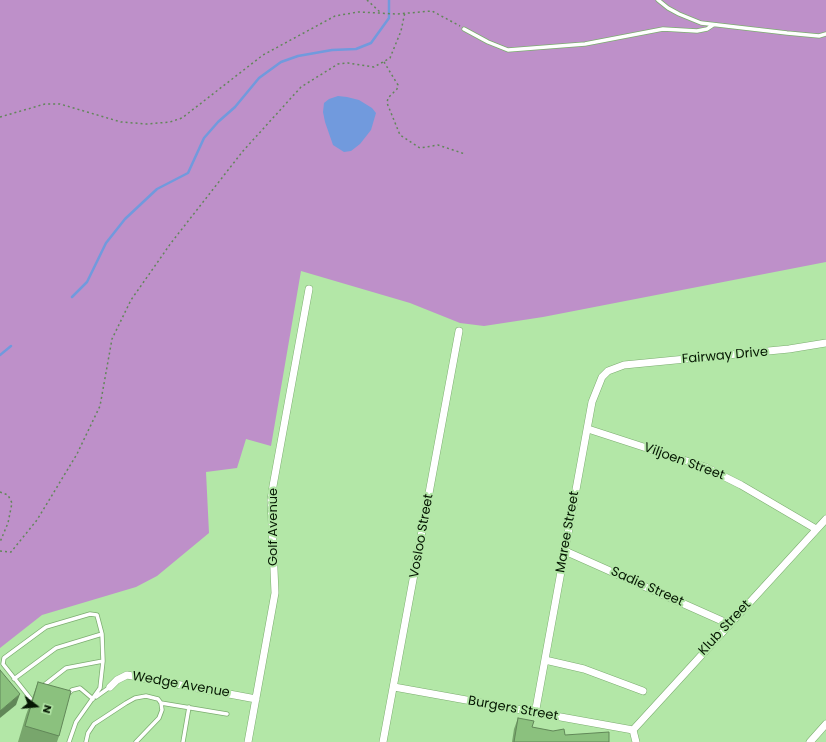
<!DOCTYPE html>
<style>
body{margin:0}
#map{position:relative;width:826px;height:742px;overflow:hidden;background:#b3e7a7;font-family:Poppins,sans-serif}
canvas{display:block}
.north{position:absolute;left:16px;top:686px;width:40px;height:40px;-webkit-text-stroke:3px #b3e7a7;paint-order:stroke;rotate:106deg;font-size:11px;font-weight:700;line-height:16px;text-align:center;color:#051702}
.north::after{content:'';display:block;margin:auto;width:14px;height:18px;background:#051702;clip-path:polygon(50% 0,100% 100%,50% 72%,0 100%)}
</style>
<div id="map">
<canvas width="826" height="742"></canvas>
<div class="north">N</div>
</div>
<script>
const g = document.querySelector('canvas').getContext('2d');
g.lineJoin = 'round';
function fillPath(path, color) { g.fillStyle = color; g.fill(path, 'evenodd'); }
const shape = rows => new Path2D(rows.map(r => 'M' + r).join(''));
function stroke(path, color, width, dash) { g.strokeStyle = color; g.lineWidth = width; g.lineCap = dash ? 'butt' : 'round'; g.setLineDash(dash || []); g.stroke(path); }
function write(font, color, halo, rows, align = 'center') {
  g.font = font + ' Poppins,sans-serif'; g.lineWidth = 4; g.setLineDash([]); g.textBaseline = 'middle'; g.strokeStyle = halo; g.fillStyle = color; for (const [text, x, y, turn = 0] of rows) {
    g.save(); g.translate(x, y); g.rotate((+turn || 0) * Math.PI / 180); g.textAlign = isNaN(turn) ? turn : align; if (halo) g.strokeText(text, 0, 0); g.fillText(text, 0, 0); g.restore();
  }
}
fillPath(shape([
 [0,0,826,0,826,262,543,317,484,326,460,323,410,303,301,271,271,446,246,439,237,468,206,472,209,533,157,576,136,587,42,615,0,648]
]), '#be90c9');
fillPath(shape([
 [338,96,347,97,359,100,372,108,376,113,371,130,360,144,351,151,344,152,333,145,325,122,323,112,324,103,329,99]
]), '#719add');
stroke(shape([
 [72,297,87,282,106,243,125,219,157,189,188,173,204,138,218,122,235,107,259,78,281,62,298,56,332,50,356,49,371,43,389,18,389,0],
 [0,355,11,346]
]), '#719add', 2.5);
const lane = shape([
 [658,0,668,8,679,14,701,23,787,33,819,36,826,34],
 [464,29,488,42,508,50,585,44,663,29,697,31,707,29,713,25],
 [14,679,56,648,102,634],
 [43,686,66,668,103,661],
 [69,693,72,690,80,688,93,699],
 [96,697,110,687],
 [34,703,3,664,4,658,46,627,90,614,97,615,102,634,103,661,100,688,76,722,69,742],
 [161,703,227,714],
 [86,742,88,733,94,724,126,703,135,698,146,696,158,699,161,703,162,710,159,718,136,742],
 [183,742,189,707]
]);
const street = shape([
 [588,429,705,467,741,485,816,529],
 [565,551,729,624],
 [545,660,584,669,643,691],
 [110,687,117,680,127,675,256,699],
 [394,687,633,730],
 [535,714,592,402,602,377,608,371,624,365,789,349,826,343],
 [633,730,826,519],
 [633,730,636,742],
 [248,742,275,593,271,500,273,486,309,289],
 [383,742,459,331],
 [810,742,826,724]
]);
stroke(lane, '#7cad70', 5);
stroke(street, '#7cad70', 8);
stroke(shape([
 [367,0,381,13],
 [384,62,398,85,397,89,388,98,387,103,400,135,420,148,438,145,465,154],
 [0,117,45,104,60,104,121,122,147,124,170,122,182,118,263,55,335,16,358,12,397,14,432,11,460,26],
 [0,492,8,495,12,503,8,523,0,542],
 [0,551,11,552,37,520,77,454,100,406,112,339,131,300,171,243,243,151,301,87,338,64,348,63,374,67,390,58,401,31,405,12]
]), '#62865a', 1.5, [2, 3]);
stroke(lane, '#fff', 3.5);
stroke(street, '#fff', 7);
fillPath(shape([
 [38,682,59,736,57,742,18,742,26,715],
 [518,718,532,727,565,735,609,742,512,742,514,729]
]), '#78a66c');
fillPath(shape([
 [20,694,16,705,0,718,0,711]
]), '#618758');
const building = shape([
 [0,670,20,694,0,711,0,670],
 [38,682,71,691,59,736,25,726,38,682],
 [518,718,534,721,532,727,553,731,564,729,565,735,609,732,609,742,514,742,518,718]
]);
fillPath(building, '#8bc17e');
stroke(building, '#618758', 1);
write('13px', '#051702', '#b3e7a7', [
 ["Fairway Drive",725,356,-5],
 ["Viljoen Street",684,462,20],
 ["Golf Avenue",274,527,-90],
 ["Maree Street",568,532,-80],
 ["Vosloo Street",422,536,-80],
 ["Sadie Street",647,587,24],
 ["Klub Street",725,628,-47],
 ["Wedge Avenue",181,685,10],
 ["Burgers Street",513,709,10]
]);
</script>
